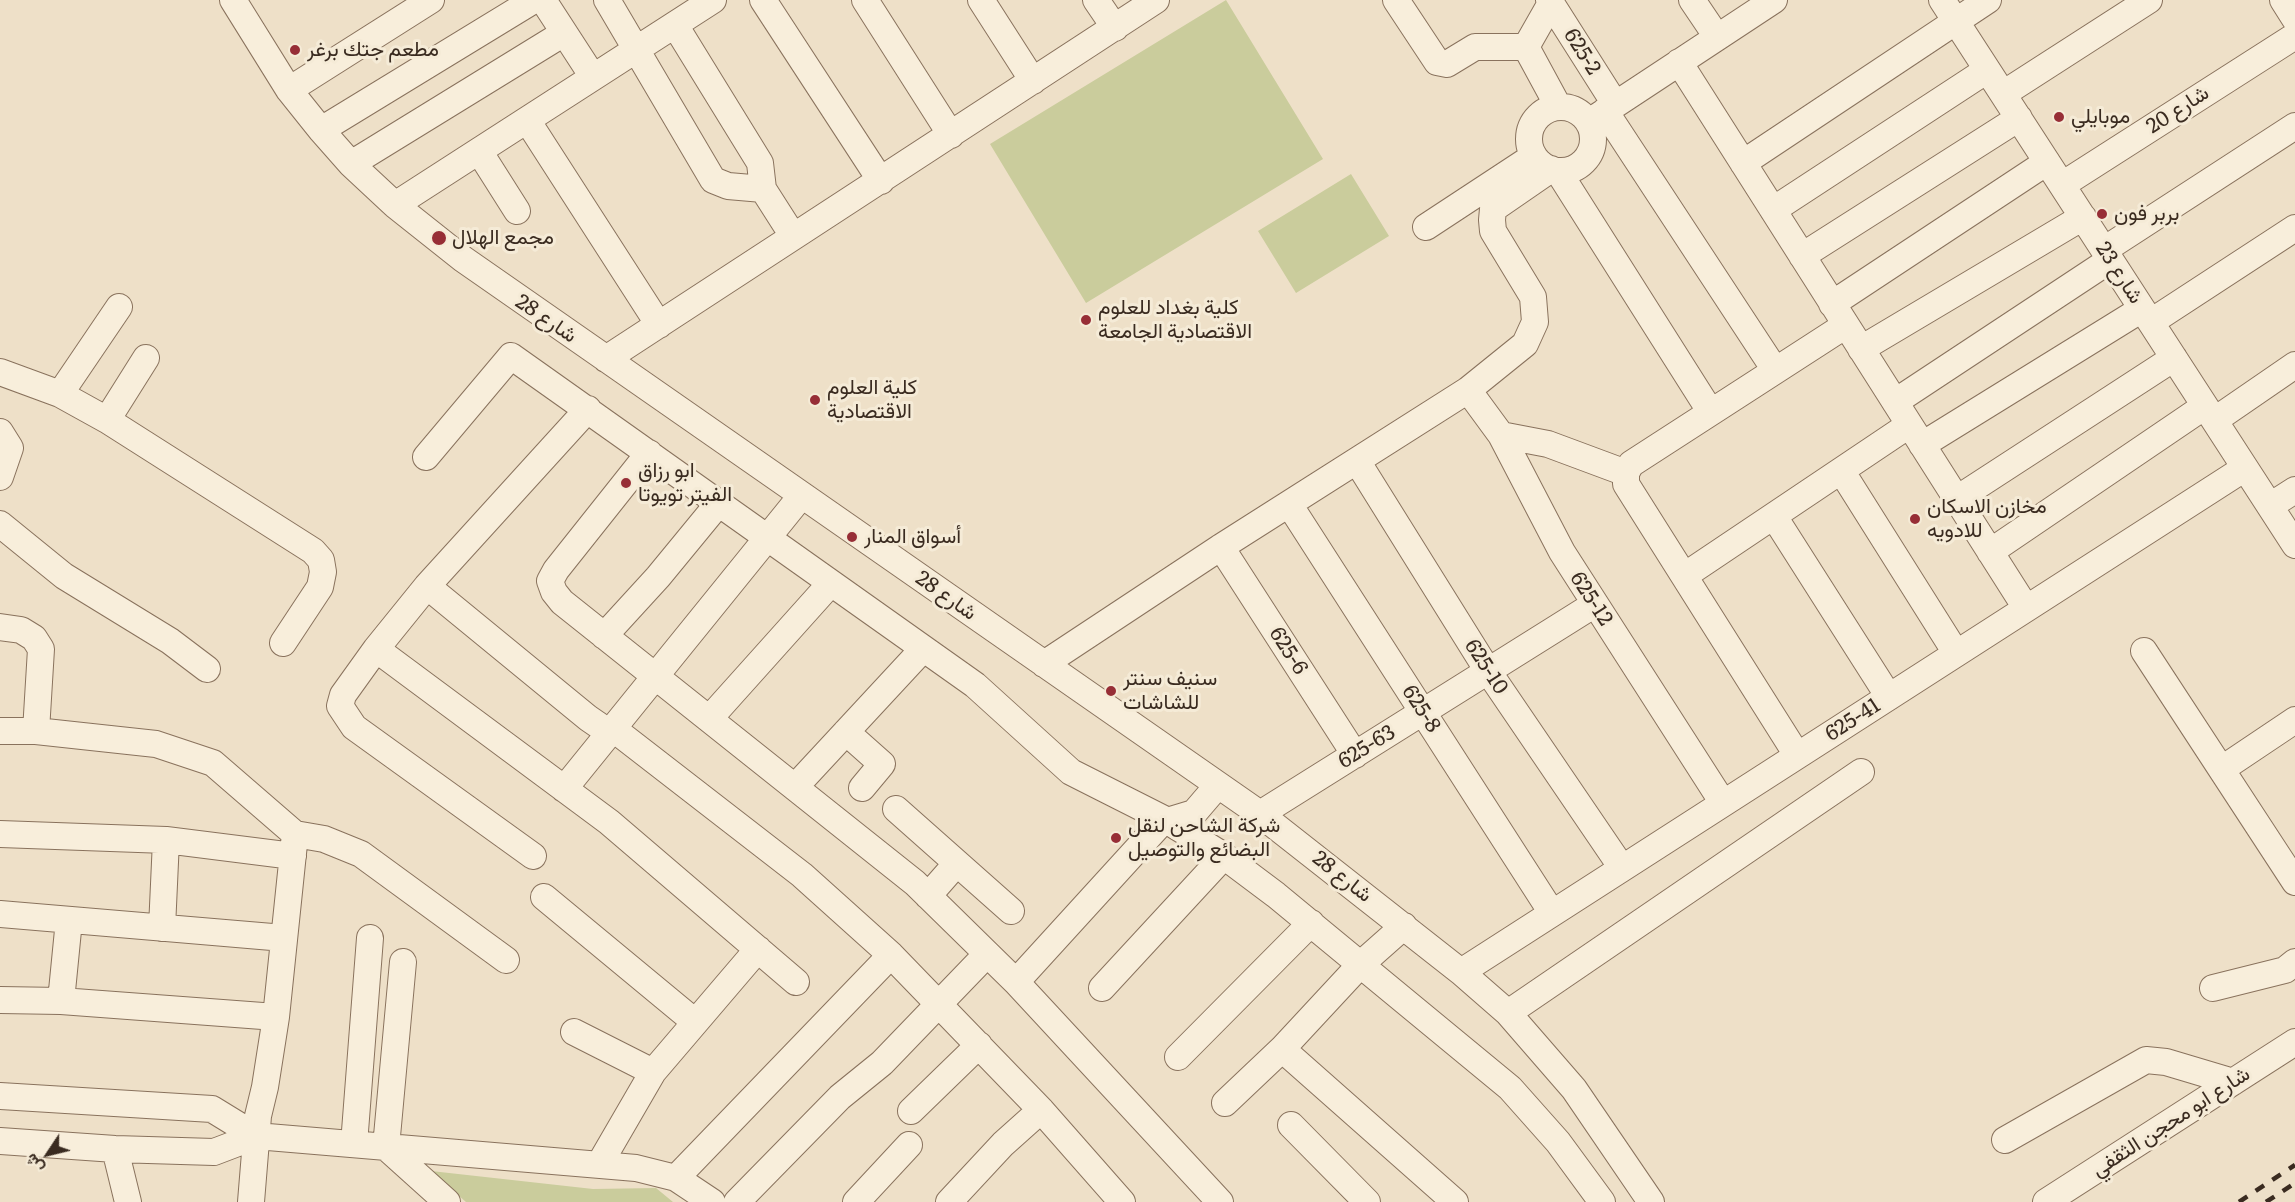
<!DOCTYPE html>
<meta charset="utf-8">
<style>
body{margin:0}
#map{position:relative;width:2295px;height:1202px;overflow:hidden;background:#eee0c8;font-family:Literata,Vazirmatn,serif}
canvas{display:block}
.north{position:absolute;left:18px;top:1124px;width:60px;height:60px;-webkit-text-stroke:4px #f5ebd7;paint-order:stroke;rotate:235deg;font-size:16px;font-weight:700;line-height:24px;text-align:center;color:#3a2b20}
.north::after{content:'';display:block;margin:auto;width:21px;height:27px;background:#3a2b20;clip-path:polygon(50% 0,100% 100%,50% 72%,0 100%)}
</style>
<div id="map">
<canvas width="2295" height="1202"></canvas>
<div class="north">ش</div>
</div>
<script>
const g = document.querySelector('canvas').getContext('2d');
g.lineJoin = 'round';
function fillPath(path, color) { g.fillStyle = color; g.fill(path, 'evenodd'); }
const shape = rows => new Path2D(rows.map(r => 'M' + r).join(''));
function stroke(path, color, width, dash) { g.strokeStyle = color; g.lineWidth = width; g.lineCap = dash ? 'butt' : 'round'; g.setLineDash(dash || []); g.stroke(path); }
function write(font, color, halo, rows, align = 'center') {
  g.font = font + ' Literata,Vazirmatn,serif'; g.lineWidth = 6; g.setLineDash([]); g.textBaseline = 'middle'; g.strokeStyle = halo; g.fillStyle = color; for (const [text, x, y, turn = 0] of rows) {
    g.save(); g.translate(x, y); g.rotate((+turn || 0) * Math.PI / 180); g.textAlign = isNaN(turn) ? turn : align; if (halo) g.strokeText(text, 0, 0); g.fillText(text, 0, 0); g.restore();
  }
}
fillPath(shape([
 [1226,0,1323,159,1086,303,990,144],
 [1351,174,1389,236,1296,293,1258,231],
 [431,1171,593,1189,656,1188,673,1202,466,1202]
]), '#cacc9c');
const minor = shape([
 [233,0,289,90,321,130,351,164,395,205,463,259,1260,814,1461,972,1508,1013,1574,1089,1651,1202],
 [543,0,593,77],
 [607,0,713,180,728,186,763,189],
 [763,0,881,181],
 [865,0,951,135],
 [981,0,1033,81],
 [1096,0,1115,28],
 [1396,0,1437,62,1447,64,1475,47,1526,47,1551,3],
 [1549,0,1615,104],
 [1692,0,1717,37],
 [1942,0,2295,545],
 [2283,0,2295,19],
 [675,25,760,163,763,189,793,236],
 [1526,47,1558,106],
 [1679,62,2026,608],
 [289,90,431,0],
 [2003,94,2149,0],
 '1529 139a32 32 0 1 1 64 0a32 32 0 1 1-64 0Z',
 [1605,111,1775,370],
 [527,120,659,325],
 [1589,122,1774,0],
 [321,130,534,0],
 [479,151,517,211],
 [1743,163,1988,0],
 [351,164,564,33],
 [1558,171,1710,411],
 [2062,185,2295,36],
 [395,205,713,0],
 [1773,210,1987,70],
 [1426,227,1534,156],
 [2104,250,2295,126],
 [1802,256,2019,118],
 [1832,304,2047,162],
 [2151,322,2295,228],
 [1861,349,2083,217],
 [606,359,1156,0],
 [0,372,60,394,107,420,313,551,321,560,323,572,320,587,283,643],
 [1468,390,1501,435,1562,552,1723,803],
 [60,394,119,307],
 [1895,402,2110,260],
 [107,420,146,358],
 [2215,420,2295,365],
 [0,432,10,448,0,477],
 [1501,435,1548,444,1626,473],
 [1922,445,2142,309],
 [649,453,556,570,550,581,554,592,562,602,915,883,1016,982,1220,1202],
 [426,457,511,356,975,685,1071,772,1166,820,1224,856,1276,895,1510,1088,1558,1142,1602,1202],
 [1357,461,1488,671,1622,868],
 [1842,472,1956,653],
 [1957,499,2174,358],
 [1289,504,1552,913],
 [2270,506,2295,490],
 [1775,518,1889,697],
 [0,524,64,576,170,641,207,669],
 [1221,547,1355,755],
 [1990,552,2205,406],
 [1684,576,1909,425],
 [427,586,588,718,604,729,620,734,802,875,891,955,1041,1110,1122,1202],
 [0,627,21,630,34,638,41,649,36,731],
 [604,636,658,577,718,504],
 [376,649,609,822,796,982],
 [2144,651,2295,882],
 [1044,664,1221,547,1468,390,1525,344,1535,322,1533,297,1493,231,1492,220,1493,209,1551,169],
 [709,719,830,584],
 [0,731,36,731,156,744,213,763,295,834,324,839,361,854,506,960],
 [846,732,882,764,862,788],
 [1797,755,1626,484,1626,473,1631,464,1846,325],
 [2222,769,2295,720],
 [795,787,923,649],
 [564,789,802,495],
 [896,809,1011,911],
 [1260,814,1595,604],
 [0,834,166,840,293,856],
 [533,856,354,727,340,706,343,695,376,649,427,586,588,409],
 [928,896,957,863],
 [544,897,695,1022],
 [0,914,284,938],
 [162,928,166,840],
 [403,962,386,1147,447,1202],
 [1461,972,2245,468],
 [1016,982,1161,823,1194,813,1218,785],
 [1102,988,1224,856],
 [2213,988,2285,970,2295,962],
 [0,1000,61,1001,276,1017],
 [61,1001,69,920],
 [1508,1013,1861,772],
 [574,1032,653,1072],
 [1282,1049,1455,1202],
 [1178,1057,1311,923],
 [0,1096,212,1109,256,1136],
 [1225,1103,1282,1049,1360,965,1404,926],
 [911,1111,979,1045],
 [1291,1125,1367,1202],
 [2005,1140,2146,1060,2166,1062,2233,1082],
 [0,1141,115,1149,214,1152,256,1136,636,1168,676,1178,712,1202],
 [354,1144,370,938],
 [115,1149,128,1202],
 [599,1165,653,1072,758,949],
 [676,1178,891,955],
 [251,1202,258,1116,265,1087,276,1017,295,834],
 [737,1202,840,1097,882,1063,987,954],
 [856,1202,909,1145],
 [949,1202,1003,1144,1041,1110],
 [2046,1202,2295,1042]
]);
stroke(minor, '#89725d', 28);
stroke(minor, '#f8eedb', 26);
stroke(shape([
 [2239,1202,2295,1165],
 [2266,1202,2295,1183]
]), '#3a2b20', 4.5, [10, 10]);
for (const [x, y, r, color] of [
 [295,50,6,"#972e36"],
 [2059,117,6,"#972e36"],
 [2102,214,6,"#972e36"],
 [439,238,8,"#972e36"],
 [1086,320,6,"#972e36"],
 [815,400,6,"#972e36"],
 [626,483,6,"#972e36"],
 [1915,519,6,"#972e36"],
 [852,537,6,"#972e36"],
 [1111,691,6,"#972e36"],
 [1116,838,6,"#972e36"]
]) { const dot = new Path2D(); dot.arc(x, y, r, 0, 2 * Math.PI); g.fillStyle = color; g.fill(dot); stroke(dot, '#f5ebd7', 2); }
write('21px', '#3a2b20', '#f5ebd7', [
 ["مطعم جتك برغر",307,50],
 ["موبايلي",2071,117],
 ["بربر فون",2114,214],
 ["مجمع الهلال",452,238],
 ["كلية بغداد للعلوم",1098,308],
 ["الاقتصادية الجامعة",1098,332],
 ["كلية العلوم",827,388],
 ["الاقتصادية",827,412],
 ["ابو رزاق",638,471],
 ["الفيتر تويوتا",638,495],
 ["مخازن الاسكان",1927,507],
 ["للادويه",1927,531],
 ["أسواق المنار",864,537],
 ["سنيف سنتر",1123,679],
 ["للشاشات",1123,703],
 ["شركة الشاحن لنقل",1128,826],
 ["البضائع والتوصيل",1128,850]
], 'left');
write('21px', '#3a2b20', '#f5ebd7', [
 ["625-2",1582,52,58],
 ["شارع 20",2178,110,-33],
 ["شارع 23",2119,273,57],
 ["شارع 28",546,319,34],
 ["شارع 28",946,596,35],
 ["625-12",1591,599,57],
 ["625-6",1288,651,57],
 ["625-10",1486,667,57],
 ["625-8",1421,709,57],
 ["625-41",1853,720,-33],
 ["625-63",1367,747,-32],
 ["شارع 28",1342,877,38],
 ["شارع ابو محجن الثقفي",2171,1122,-33]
]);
</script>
